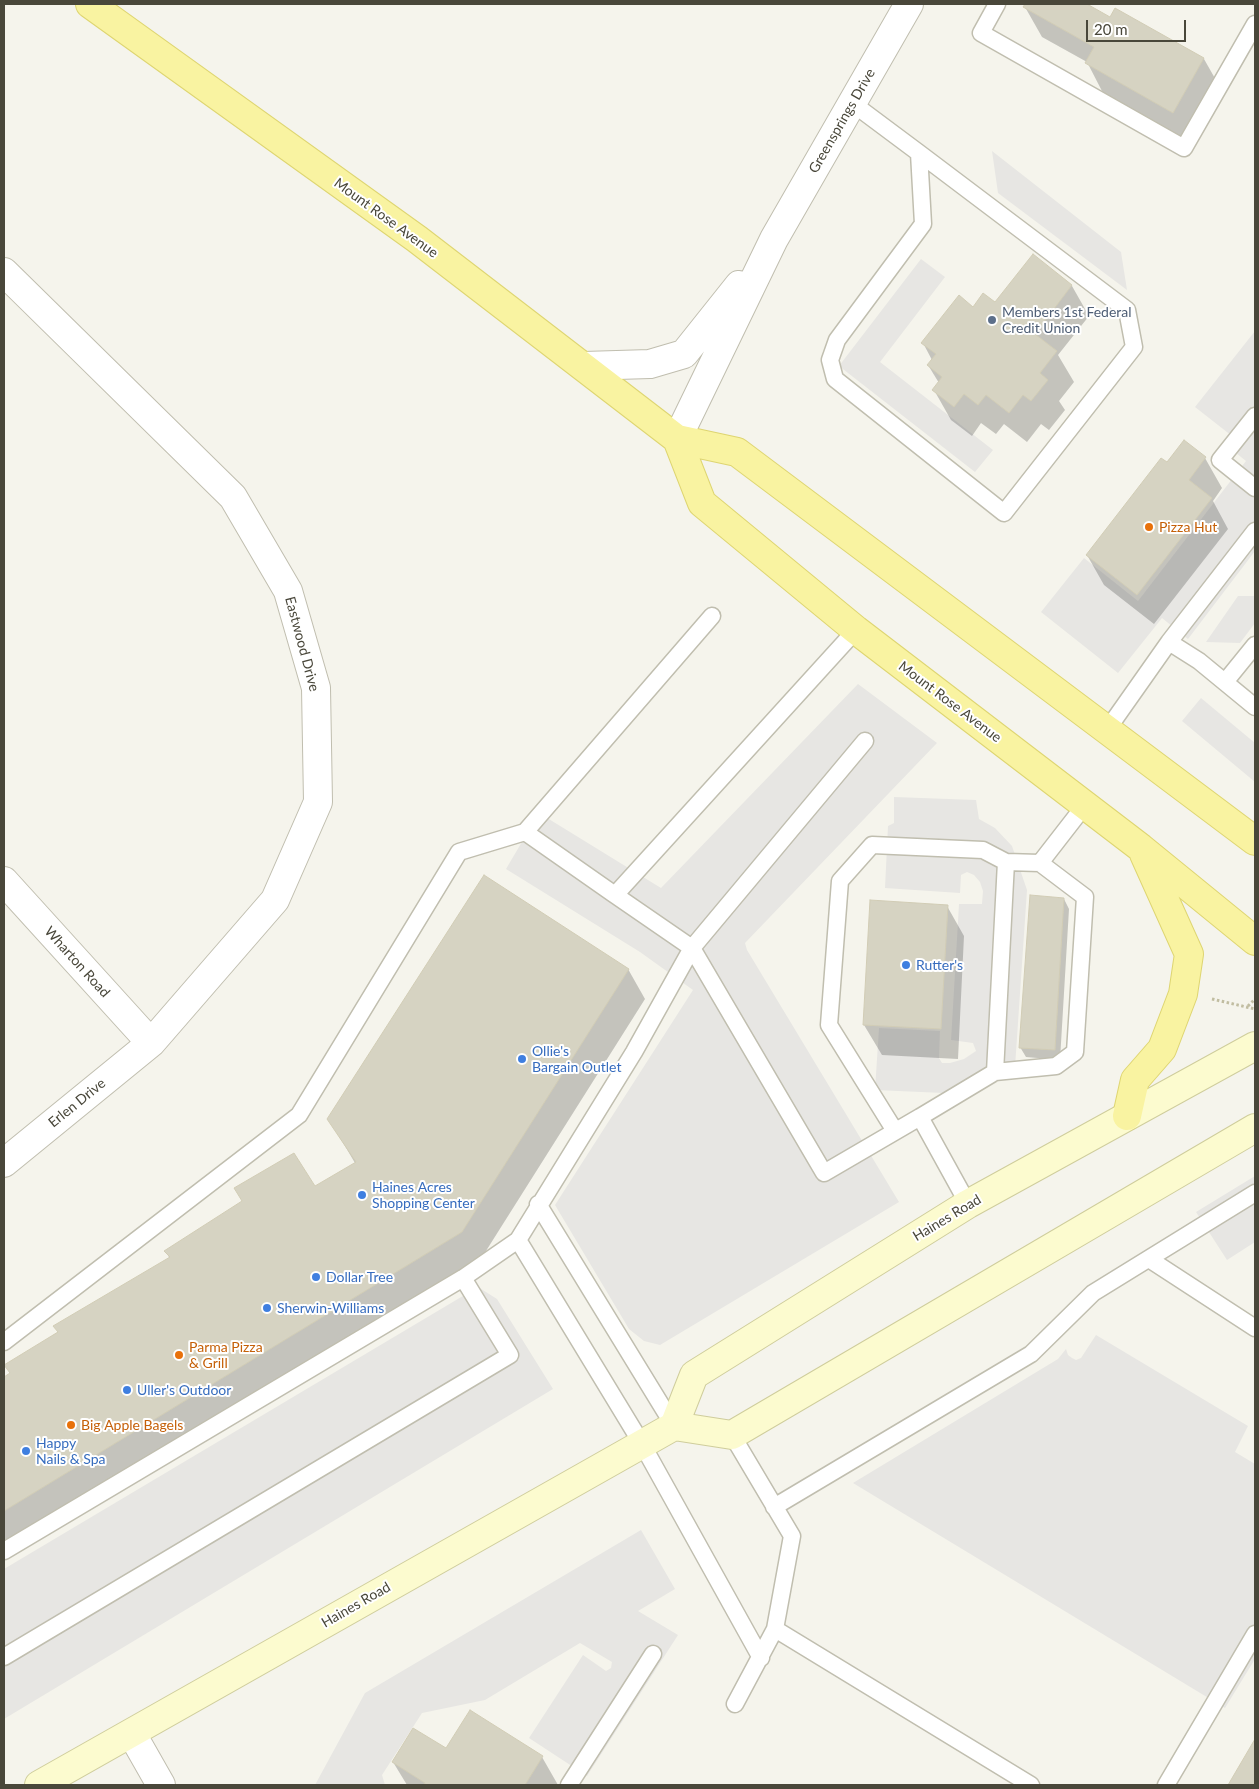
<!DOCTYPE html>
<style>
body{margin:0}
#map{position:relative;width:1259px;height:1789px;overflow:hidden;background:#f5f4ec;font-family:Lato,sans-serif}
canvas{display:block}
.frame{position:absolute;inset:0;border:5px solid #49473a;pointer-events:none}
.scale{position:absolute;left:1086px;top:20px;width:100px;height:22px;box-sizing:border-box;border:2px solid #49473a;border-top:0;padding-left:6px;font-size:15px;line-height:18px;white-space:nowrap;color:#49473a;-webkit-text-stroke:4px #fff;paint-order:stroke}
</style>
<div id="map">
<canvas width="1259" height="1789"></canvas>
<div class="frame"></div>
<div class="scale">20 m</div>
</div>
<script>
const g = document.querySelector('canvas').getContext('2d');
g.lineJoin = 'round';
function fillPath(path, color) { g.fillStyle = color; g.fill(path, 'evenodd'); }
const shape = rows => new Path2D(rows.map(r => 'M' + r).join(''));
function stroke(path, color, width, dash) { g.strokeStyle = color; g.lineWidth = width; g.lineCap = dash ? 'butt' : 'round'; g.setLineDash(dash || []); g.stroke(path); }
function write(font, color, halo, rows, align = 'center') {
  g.font = font + ' Lato,sans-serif'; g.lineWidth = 4; g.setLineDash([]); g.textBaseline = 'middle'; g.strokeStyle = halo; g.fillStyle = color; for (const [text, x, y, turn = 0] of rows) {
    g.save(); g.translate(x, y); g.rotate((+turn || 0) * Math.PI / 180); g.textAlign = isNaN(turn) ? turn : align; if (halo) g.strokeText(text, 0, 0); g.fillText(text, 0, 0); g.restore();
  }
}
fillPath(shape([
 [992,151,1121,252,1127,290,998,193],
 [921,259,945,277,880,362,993,450,975,472,839,366],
 [1255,331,1255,551,1188,639,1162,618,1118,673,1041,612,1084,558,1138,601,1246,461,1226,445,1232,436,1195,407],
 [1238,596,1255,596,1255,623,1240,643,1206,642],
 [858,684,937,743,745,943,747,950,899,1202,660,1345,644,1341,629,1329,555,1205,693,990,640,952,506,869,539,813,661,888],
 [1201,698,1255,743,1255,782,1182,721],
 [894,797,976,800,979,819,995,828,1012,846,1027,890,1015,1067,967,1094,875,1090,879,1028,940,1031,939,1058,942,1063,950,1063,964,1059,976,1051,973,1043,951,1040,959,904,982,904,983,891,980,882,974,875,967,872,961,875,960,893,885,888,888,826,894,823],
 [1255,1176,1255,1242,1227,1260,1196,1212],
 [478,1287,497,1299,553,1389,4,1719,4,1569],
 [1096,1335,1248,1426,1235,1452,1255,1464,1255,1659,1225,1708,853,1483,1058,1359,1066,1349,1068,1355,1072,1358,1076,1360,1081,1358],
 [641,1530,675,1589,638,1611,678,1635,587,1776,529,1738,583,1655,606,1671,611,1668,612,1662,580,1643,485,1700,422,1713,382,1775,385,1785,315,1785,365,1693]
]), '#e7e6e3');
fillPath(shape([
 [1027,4,1085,4,1111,19,1115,10,1204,59,1221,89,1191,143,1103,93,1087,62,1042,37,1025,7],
 [1033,256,1072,286,1089,316,1058,355,1074,382,1059,401,1065,410,1049,430,1041,424,1027,442,1004,424,996,434,981,423,972,436,951,420,934,390,939,383,928,365,932,360,923,343,973,309,995,304],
 [1184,442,1205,458,1222,488,1213,501,1228,529,1154,624,1104,585,1087,555],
 [1064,899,1069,909,1060,1060,1026,1057,1020,1047],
 [947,906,964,936,958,1059,882,1055,864,1025],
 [628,969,645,999,479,1262,4,1551,4,1379,11,1375,6,1366,170,1259,166,1252,314,1188,355,1163,329,1119],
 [471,1712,542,1757,558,1785,407,1785,393,1762,447,1750],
 [1255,1745,1255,1785,1231,1785]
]), '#0003');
const building = shape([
 [1025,4,1087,4,1110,17,1115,8,1204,58,1173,113,1085,63,1094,47,1023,7,1025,4],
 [1033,254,1072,285,1035,334,1057,351,1040,373,1048,380,1031,401,1023,395,1009,413,986,395,978,405,964,394,954,407,932,390,942,377,927,365,936,354,921,343,959,295,973,307,983,293,995,302,1033,254],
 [1184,440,1206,457,1189,480,1212,498,1137,595,1086,555,1161,458,1167,462,1184,440],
 [484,875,629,969,462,1232,4,1511,4,1377,10,1373,4,1365,58,1332,53,1326,170,1257,164,1251,242,1201,234,1188,294,1153,315,1186,356,1162,327,1119,484,875],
 [1030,895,1064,898,1055,1050,1019,1048,1030,895],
 [870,900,948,905,941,1029,863,1025,870,900],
 [470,1710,543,1756,525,1785,424,1785,425,1783,392,1762,413,1728,446,1748,470,1710],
 [1255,1739,1255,1785,1228,1785,1255,1739]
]);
fillPath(building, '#d6d3c2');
stroke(building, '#d1ccb5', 1);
const service = shape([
 [997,4,981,33,1184,148,1255,24],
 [852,103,919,153,1127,310,1134,347,1004,513,835,379,830,360,837,340,923,224,919,153],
 [1255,416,1220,460,1255,488],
 [856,630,615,895,692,948,865,741],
 [1169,642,1199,661,1255,707],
 [1225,682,1255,645],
 [1107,730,1169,642,1255,531],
 [525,832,712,616],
 [1006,862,1040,863,1085,805],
 [995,1072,1056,1066,1075,1052,1085,897,1040,863],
 [895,1131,829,1025,840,881,872,845,983,850,1006,862,995,1072,920,1117,968,1204],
 [538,1204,674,1426],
 [518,1240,642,1444,761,1658],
 [1149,1259,1255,1328],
 [4,1342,299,1115,459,852,525,832,615,895],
 [732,1435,792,1536,775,1629,735,1704],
 [774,1507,1031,1354,1093,1293,1255,1193],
 [4,1551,463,1278,518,1240,634,1052,692,948,824,1173,920,1117],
 [775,1629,1031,1785],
 [4,1657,510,1355,463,1278],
 [569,1785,653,1654],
 [1166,1785,1255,1634]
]);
const minor = shape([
 [4,272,233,497,288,591,316,688,318,802,275,900,151,1043,4,1163],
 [584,366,650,364,684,354,739,285],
 [677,439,774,239,909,4],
 [4,881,151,1043],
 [132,1734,161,1785]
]);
const secondary = shape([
 [674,1426,694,1375,968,1204,1255,1046],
 [39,1785,674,1426,732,1435,1255,1128]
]);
const primary = shape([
 [90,4,417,239,677,439,737,452,1255,841],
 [677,439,702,503,856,630,1141,848,1255,941],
 [1127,1116,1135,1080,1162,1049,1183,994,1189,954,1144,854]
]);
stroke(service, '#c0beaf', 19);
stroke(minor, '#c0beaf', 30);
stroke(secondary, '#cfcd9c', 30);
stroke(primary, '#ded571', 30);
stroke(shape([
 [1212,999,1255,1009],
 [1248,1006,1255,999]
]), '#c1bda1', 3, [2.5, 2.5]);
stroke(service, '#fff', 16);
stroke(minor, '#fff', 28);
stroke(secondary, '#fcfbcf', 28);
stroke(primary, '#f9f3a1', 28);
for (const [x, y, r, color] of [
 [992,320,5,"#5c6f8a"],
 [1149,527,5,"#e8710a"],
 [906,965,5,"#3f7fe0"],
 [522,1059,5,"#3f7fe0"],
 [362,1195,5,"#3f7fe0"],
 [316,1277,5,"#3f7fe0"],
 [267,1308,5,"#3f7fe0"],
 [179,1355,5,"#e8710a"],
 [127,1390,5,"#3f7fe0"],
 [71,1425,5,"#e8710a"],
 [26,1451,5,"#3f7fe0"]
]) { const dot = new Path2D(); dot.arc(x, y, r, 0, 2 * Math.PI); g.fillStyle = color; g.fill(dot); stroke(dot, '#fff', 2); }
write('14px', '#49473a', '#fff', [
 ["Greensprings Drive",842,121,-60],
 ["Mount Rose Avenue",386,218,36],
 ["Eastwood Drive",302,644,75],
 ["Mount Rose Avenue",950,702,37],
 ["Wharton Road",77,962,48],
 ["Erlen Drive",77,1103,-39],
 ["Haines Road",947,1218,-31],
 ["Haines Road",356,1605,-30]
]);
write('14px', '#4e5e75', '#fff', [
 ["Members 1st Federal",1002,312],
 ["Credit Union",1002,328]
], 'left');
write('14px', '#c56008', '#fff', [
 ["Pizza Hut",1159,527],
 ["Parma Pizza",189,1347],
 ["& Grill",189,1363],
 ["Big Apple Bagels",81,1425]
], 'left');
write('14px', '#366cbe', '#fff', [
 ["Rutter's",916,965],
 ["Ollie's",532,1051],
 ["Bargain Outlet",532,1067],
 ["Haines Acres",372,1187],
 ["Shopping Center",372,1203],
 ["Dollar Tree",326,1277],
 ["Sherwin-Williams",277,1308],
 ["Uller's Outdoor",137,1390],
 ["Happy",36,1443],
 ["Nails & Spa",36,1459]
], 'left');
</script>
